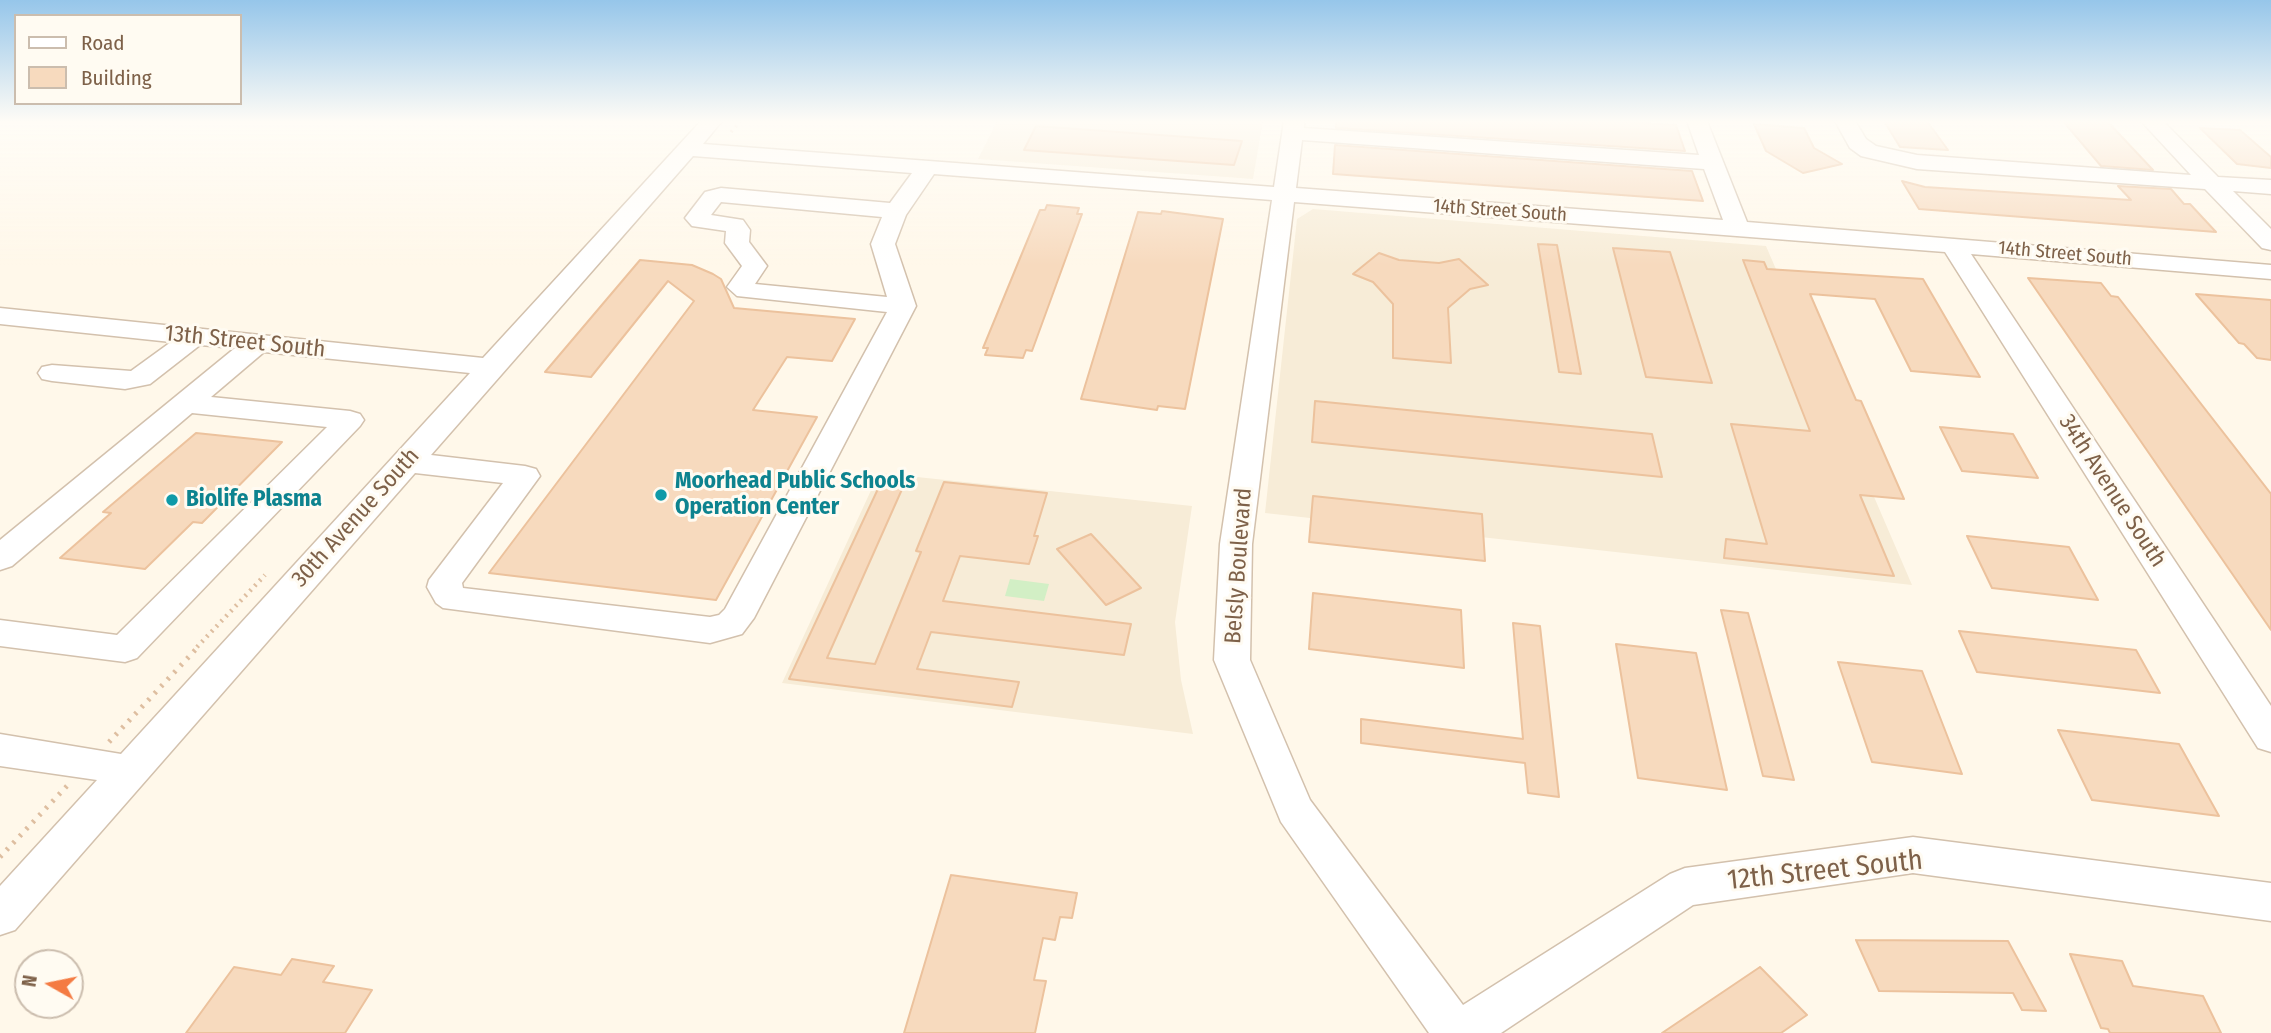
<!DOCTYPE html>
<style>
body{margin:0}
#map{position:relative;width:2271px;height:1033px;overflow:hidden;background:#fff8ea;font-family:"Fira Sans Condensed",sans-serif}
canvas{display:block}
.legend{position:absolute;left:14px;top:14px;width:228px;height:91px;box-sizing:border-box;background:#fffbf2;border:2px solid #cbbdae;margin:0;padding:9px 12px;list-style:none;font-size:21px;color:#7e6149}
.legend li{display:flex;align-items:center;gap:14px;height:35px}
.legend b{width:35px;border:2px solid #cbbdae}
.north{position:absolute;left:14px;top:949px;width:70px;height:70px;box-sizing:border-box;background:#fffbf2;border:2px solid #cbbdae;border-radius:50%;rotate:279deg;font-size:19px;font-weight:700;line-height:28px;text-align:center;color:#7e6149}
.north::after{content:'';display:block;margin:auto;width:24px;height:32px;background:#f47b43;clip-path:polygon(50% 0,100% 100%,50% 72%,0 100%)}
</style>
<div id="map">
<canvas width="2271" height="1033"></canvas>
<ul class="legend">
<li><b style="height:9px;background:#fff"></b>Road</li>
<li><b style="height:19px;background:#f7dabe"></b>Building</li>
</ul>
<div class="north">N</div>
</div>
<script>
const g = document.querySelector('canvas').getContext('2d');
g.lineJoin = 'round';
function fillPath(path, color) { g.fillStyle = color; g.fill(path, 'evenodd'); }
const shape = rows => new Path2D(rows.map(r => 'M' + r).join(''));
function stroke(path, color, width, dash) { g.strokeStyle = color; g.lineWidth = width; g.lineCap = dash ? 'butt' : 'round'; g.setLineDash(dash || []); g.stroke(path); }
function write(font, color, halo, rows, align = 'center') {
  g.font = font + ' "Fira Sans Condensed",sans-serif'; g.lineWidth = 6; g.setLineDash([]); g.textBaseline = 'middle'; g.strokeStyle = halo; g.fillStyle = color; for (const [text, x, y, turn = 0] of rows) {
    g.save(); g.translate(x, y); g.rotate((+turn || 0) * Math.PI / 180); g.textAlign = isNaN(turn) ? turn : align; if (halo) g.strokeText(text, 0, 0); g.fillText(text, 0, 0); g.restore();
  }
}
fillPath(shape([
 [997,121,1263,121,1253,179,978,159],
 [1313,209,1766,246,1912,585,1265,513,1297,219],
 [879,473,1192,506,1175,622,1181,680,1193,734,782,683]
]), '#f7ecd7');
fillPath(shape([
 [1010,579,1049,584,1044,601,1005,596]
]), '#d2efc5');
const building = shape([
 [1336,121,1611,121,1676,125,1685,151,1336,128,1336,121],
 [1884,121,1927,121,1948,150,1900,147,1884,121],
 [2063,121,2107,121,2153,170,2101,166,2063,121],
 [1754,124,1804,128,1814,148,1842,164,1803,173,1766,151,1754,124],
 [1036,126,1242,141,1234,165,1024,150,1036,126],
 [2200,128,2240,130,2271,157,2271,168,2237,164,2200,128],
 [1335,145,1692,171,1703,201,1333,174,1335,145],
 [1902,181,1925,187,2131,200,2118,186,2171,189,2184,204,2190,204,2216,232,1919,209,1902,181],
 [1047,205,1079,208,1077,214,1082,214,1032,351,1026,350,1023,358,985,355,988,348,983,348,1018,263,1040,210,1045,210,1047,205],
 [1162,211,1223,219,1185,409,1158,406,1157,410,1081,399,1138,212,1161,214,1162,211],
 [1538,244,1557,245,1581,374,1559,372,1538,244],
 [1613,248,1670,252,1712,383,1646,377,1613,248],
 [1379,253,1399,260,1439,263,1459,259,1488,285,1470,289,1448,308,1451,363,1393,358,1393,304,1373,282,1353,274,1379,253],
 [640,260,692,265,713,274,721,279,734,308,855,319,832,361,787,357,753,410,817,417,716,600,489,573,694,301,668,281,591,377,545,372,640,260],
 [1743,260,1764,262,1767,269,1923,279,1980,377,1911,371,1875,299,1810,294,1856,400,1861,401,1904,499,1860,495,1894,576,1724,558,1726,539,1767,544,1731,424,1810,431,1743,260],
 [2028,278,2101,283,2111,296,2118,297,2271,494,2271,630,2028,278],
 [2196,294,2271,300,2271,360,2257,358,2244,344,2239,343,2196,294],
 [1315,401,1652,434,1662,477,1312,442,1315,401],
 [1940,427,2013,434,2038,478,1962,471,1940,427],
 [196,433,282,442,202,523,193,522,145,569,60,558,111,513,103,512,196,433],
 [884,476,907,478,827,658,875,664,921,552,916,551,944,482,1047,493,1034,536,1038,536,1029,564,960,556,943,601,1131,624,1124,655,931,632,917,669,1019,682,1012,707,789,679,884,476],
 [1313,496,1482,514,1485,561,1309,542,1313,496],
 [1091,534,1141,588,1106,605,1057,549,1091,534],
 [1967,536,2069,547,2098,600,1992,588,1967,536],
 [1313,593,1461,610,1464,668,1309,649,1313,593],
 [1721,610,1748,613,1794,780,1763,776,1721,610],
 [1513,623,1540,626,1559,797,1528,793,1525,763,1361,743,1361,719,1523,739,1513,623],
 [1959,631,2136,650,2160,693,1977,672,1959,631],
 [1616,644,1696,653,1727,790,1638,778,1616,644],
 [1838,662,1922,671,1962,774,1872,762,1838,662],
 [2058,730,2179,744,2219,816,2092,800,2058,730],
 [951,875,1077,893,1072,918,1060,917,1055,940,1043,938,1034,980,1046,981,1035,1033,904,1033,951,875],
 [1856,940,2008,941,2046,1011,2022,1010,2013,993,1879,991,1856,940],
 [2070,954,2122,961,2133,986,2203,996,2221,1033,2110,1033,2108,1029,2101,1028,2070,954],
 [292,959,334,966,323,982,372,990,345,1033,186,1033,234,967,281,975,292,959],
 [1760,967,1807,1015,1781,1033,1662,1033,1760,967]
]);
fillPath(building, '#f7dabe');
stroke(building, '#ecc29d', 2);
const minor = shape([
 [701,121,722,121,703,144,1274,187,1284,121,1304,121,1304,128,1699,155,1687,121,1707,121,1747,222,2271,265,2271,279,1971,254,2271,706,2271,752,2258,748,1945,252,1294,202,1252,544,1250,660,1310,800,1463,1005,1670,874,1685,868,1913,837,2271,883,2271,921,1913,873,1693,905,1501,1033,1429,1033,1281,822,1214,660,1220,544,1272,200,934,174,906,215,895,244,916,306,754,618,742,634,710,643,443,608,436,603,427,587,429,580,503,483,415,473,15,930,0,935,0,886,97,780,0,766,0,734,121,754,470,373,264,352,211,397,350,411,360,414,364,420,360,426,137,658,125,662,0,646,0,620,117,635,327,427,192,413,12,566,0,570,0,540,235,348,200,345,150,384,125,389,52,381,42,379,38,373,42,367,52,365,131,371,171,342,0,324,0,308,483,358,701,121],
 [1302,140,1704,169,1723,220,1296,188,1302,140],
 [693,156,912,173,890,203,721,188,705,192,685,218,692,226,726,231,725,243,742,266,727,287,737,296,887,312,725,609,719,615,710,617,463,588,462,583,540,476,536,469,525,466,431,455,693,156],
 [721,202,882,217,871,244,887,297,755,284,767,266,749,242,750,230,743,220,711,215,721,202],
 [1835,121,1855,121,1866,139,1876,146,1917,155,2191,175,2141,121,2163,121,2218,177,2271,180,2271,194,2233,191,2271,229,2271,250,2262,248,2205,189,1917,169,1861,156,1850,148,1835,121]
]);
stroke(minor, '#d3c1ad', 3);
stroke(shape([
 [731,132,740,121]
]), '#debea0', 3.5, [2, 4.5]);
stroke(shape([
 [197,647,265,575]
]), '#debea0', 4.5, [2, 5]);
stroke(shape([
 [109,742,199,646],
 [0,857,67,786]
]), '#debea0', 5, [2.5, 7]);
fillPath(minor, '#fff');
const sky = g.createLinearGradient(0, 0, 0, 265);
sky.addColorStop(0, '#96c6ea');
sky.addColorStop(0.46, '#fffcf6');
sky.addColorStop(1, '#fffcf600');
g.fillStyle = sky;
g.fillRect(0, 0, 2271, 265);
for (const [x, y, r, color] of [
 [661,495,7,"#0f9aa8"],
 [172,500,7,"#0f9aa8"]
]) { const dot = new Path2D(); dot.arc(x, y, r, 0, 2 * Math.PI); g.fillStyle = color; g.fill(dot); stroke(dot, '#fffbf2', 2.5); }
write('19px', '#7e6149', '#fffbf2', [
 ["14th Street South",1500,211,4],
 ["14th Street South",2065,254,5]
]);
write('23px', '#7e6149', '#fffbf2', [
 ["13th Street South",245,342,6],
 ["34th Avenue South",2112,491,57],
 ["30th Avenue South",356,518,-48],
 ["Belsly Boulevard",1239,566,-86]
]);
write('bold 23px', '#0d838f', '#fffbf2', [
 ["Moorhead Public Schools",675,482],
 ["Operation Center",675,508],
 ["Biolife Plasma",186,500]
], 'left');
write('28px', '#7e6149', '#fffbf2', [
 ["12th Street South",1825,871,-6]
]);
</script>
